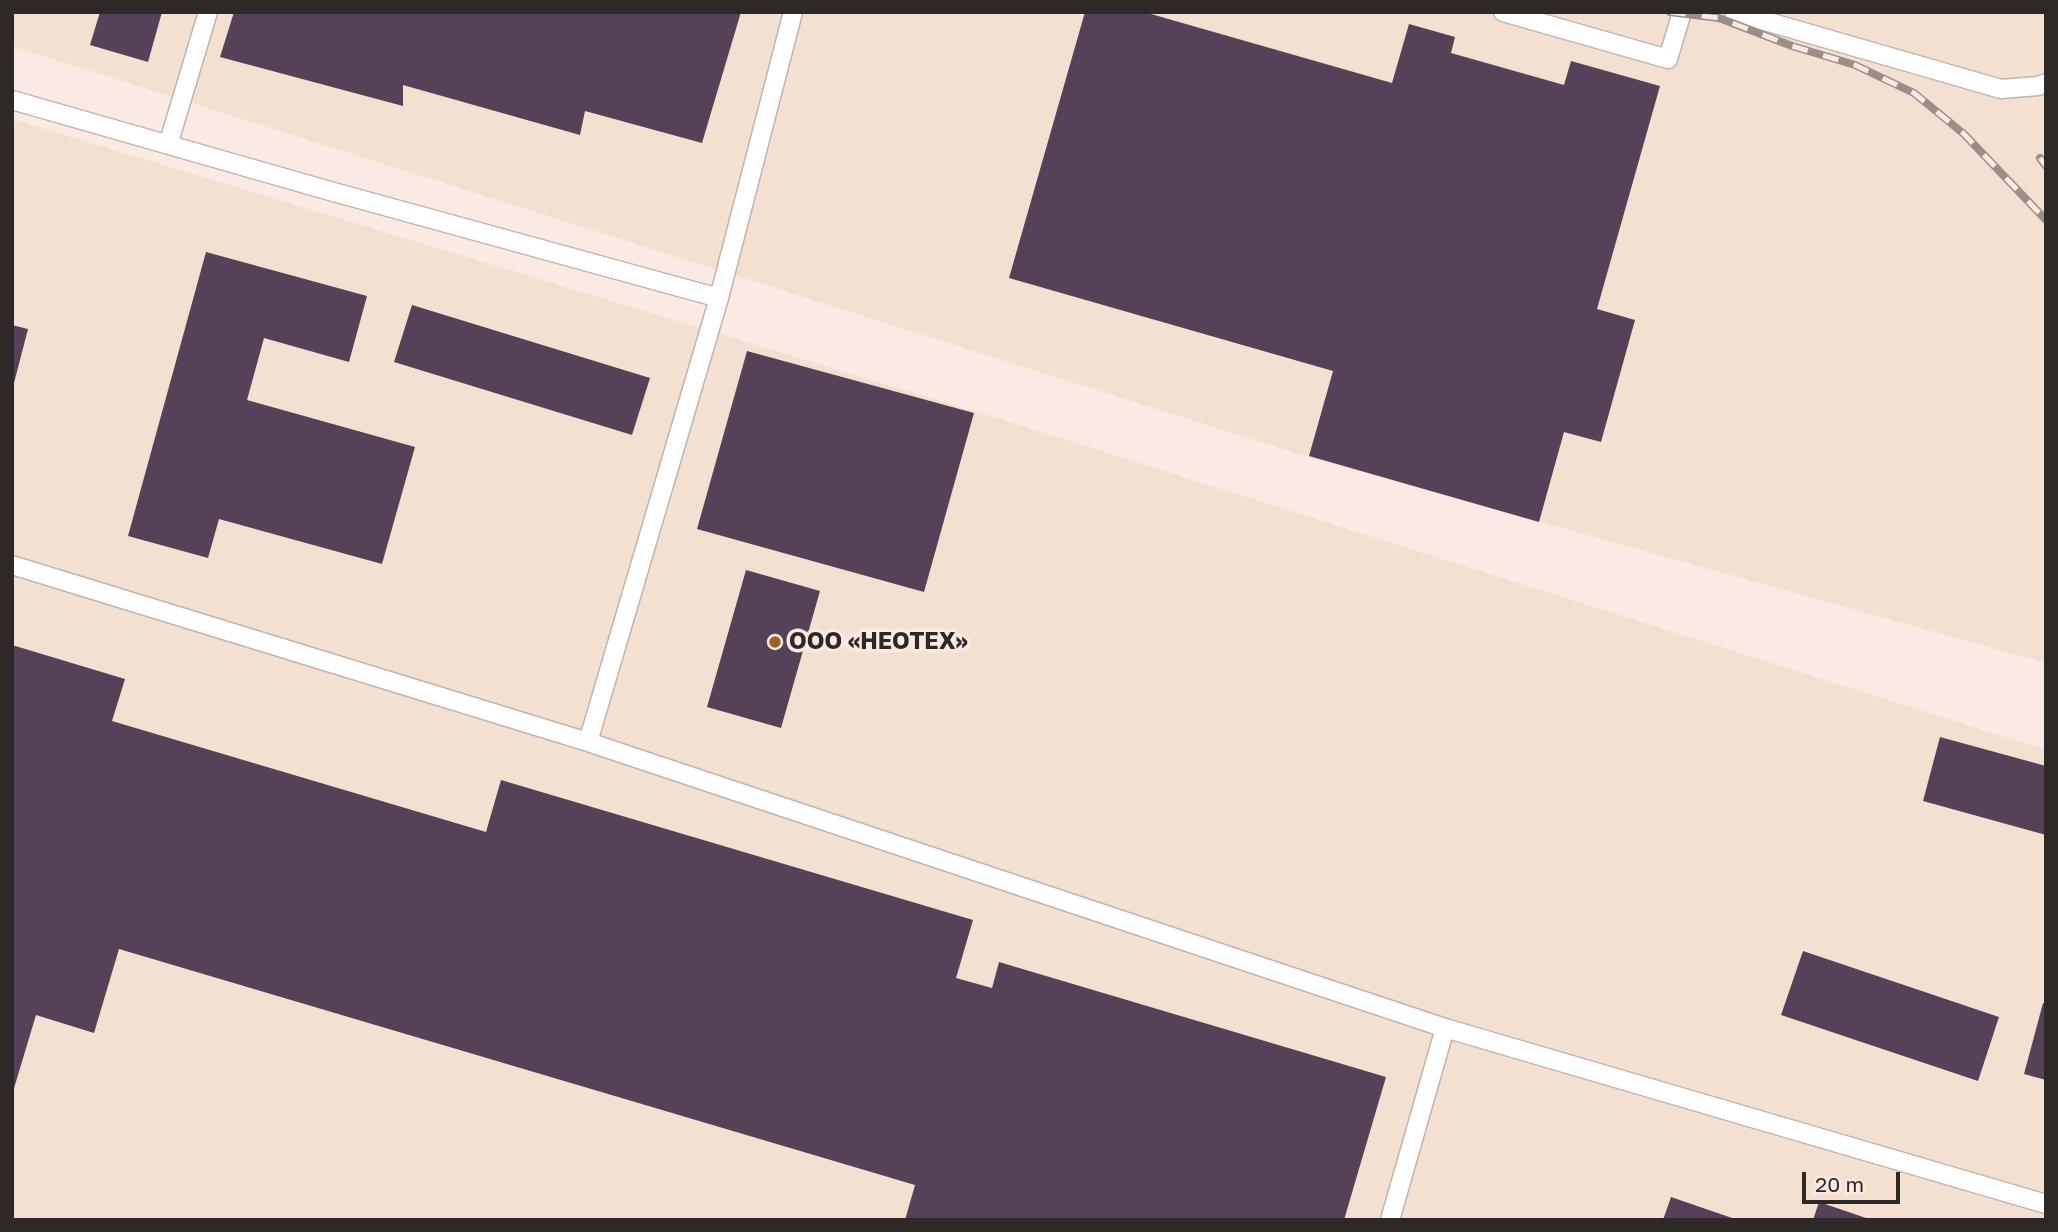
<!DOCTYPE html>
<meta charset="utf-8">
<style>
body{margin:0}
#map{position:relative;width:2058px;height:1232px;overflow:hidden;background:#fbe9e3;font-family:"Golos Text",sans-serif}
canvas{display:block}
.frame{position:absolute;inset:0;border:14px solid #2e2826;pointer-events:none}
.scale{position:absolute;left:1802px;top:1172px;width:98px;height:32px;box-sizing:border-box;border:4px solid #2e2826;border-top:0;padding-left:9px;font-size:21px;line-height:24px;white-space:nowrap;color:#2e2826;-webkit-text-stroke:5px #fbe9e3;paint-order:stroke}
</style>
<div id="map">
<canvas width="2058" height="1232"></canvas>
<div class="frame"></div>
<div class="scale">20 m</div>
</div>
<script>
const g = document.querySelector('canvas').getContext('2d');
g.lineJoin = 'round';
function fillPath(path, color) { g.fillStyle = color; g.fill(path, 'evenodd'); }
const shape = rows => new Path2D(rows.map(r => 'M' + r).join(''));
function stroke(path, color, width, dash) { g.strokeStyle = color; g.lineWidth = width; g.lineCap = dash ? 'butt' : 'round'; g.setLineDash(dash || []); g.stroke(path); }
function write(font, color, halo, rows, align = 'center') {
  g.font = font + ' "Golos Text",sans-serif'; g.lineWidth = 7; g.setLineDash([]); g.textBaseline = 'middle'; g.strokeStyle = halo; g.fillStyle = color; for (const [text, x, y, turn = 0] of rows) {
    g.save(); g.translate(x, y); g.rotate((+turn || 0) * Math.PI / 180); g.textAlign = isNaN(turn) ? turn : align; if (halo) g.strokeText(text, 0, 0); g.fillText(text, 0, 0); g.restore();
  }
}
fillPath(shape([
 [12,12,2046,12,2046,663,1308,457,12,46],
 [12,119,1000,419,2046,750,2046,1220,12,1220]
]), '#f3e0d0');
fillPath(shape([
 [100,12,162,12,148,62,90,45],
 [234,12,741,12,702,143,585,111,580,135,403,85,403,106,220,57],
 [1085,12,1144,12,1392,83,1409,24,1455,37,1451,53,1564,85,1571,61,1660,86,1597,309,1635,320,1601,442,1564,432,1539,522,1309,456,1333,371,1009,278],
 [206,252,367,296,349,362,264,338,247,400,415,447,382,564,219,519,208,558,128,536],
 [412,305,650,378,632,435,394,362],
 [12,325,28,329,13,387,12,387],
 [747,351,974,413,924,592,697,529],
 [746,570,820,591,781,728,707,707],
 [12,645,125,679,112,721,486,832,501,780,973,920,956,978,992,988,999,962,1386,1077,1344,1220,905,1220,915,1185,119,949,94,1033,36,1015,12,1095],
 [1940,737,2046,766,2046,835,1923,801],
 [1803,951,1999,1017,1978,1081,1781,1015],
 [2043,1003,2046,1004,2046,1080,2024,1074],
 [1671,1197,1735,1219,1735,1220,1663,1220],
 [1819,1202,1869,1219,1868,1220,1813,1220]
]), '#554258');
const service = shape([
 [1503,12,1668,59,1682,12],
 [1734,12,2001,89,2038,86,2046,83],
 [12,100,330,191,719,298,588,742,1445,1028,1390,1220],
 [168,145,208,12],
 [719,298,793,12],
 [12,565,588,742],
 [1445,1028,2046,1204]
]);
stroke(service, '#c3b3ad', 21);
stroke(service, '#fff', 18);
const rail = shape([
 [1670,12,1719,18,1792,46,1855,65,1914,93,1964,134,2046,220],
 [2040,158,2046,166]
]);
stroke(rail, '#9a8e89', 8);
stroke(rail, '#fbe9e3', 5, [16]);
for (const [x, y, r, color] of [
 [775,642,7,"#9d6024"]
]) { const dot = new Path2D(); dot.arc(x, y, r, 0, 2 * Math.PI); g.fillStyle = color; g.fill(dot); stroke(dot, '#fbe9e3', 2.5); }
write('bold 23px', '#2e2826', '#fbe9e3', [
 ["ООО «НЕОТЕХ»",789,642]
], 'left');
</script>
